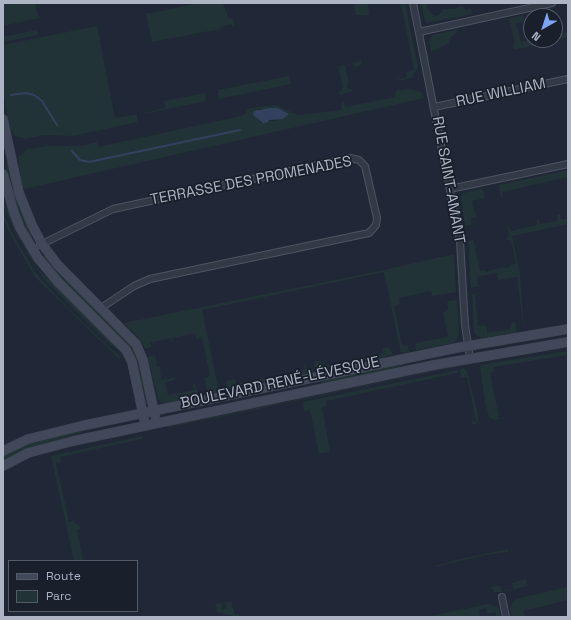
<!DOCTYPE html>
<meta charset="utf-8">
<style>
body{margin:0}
#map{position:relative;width:571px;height:620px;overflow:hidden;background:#202736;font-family:"Space Grotesk",sans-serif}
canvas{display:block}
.frame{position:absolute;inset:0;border:4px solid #adb4c4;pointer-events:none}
.legend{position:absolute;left:8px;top:560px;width:130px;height:52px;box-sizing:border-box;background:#191f2b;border:1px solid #545b68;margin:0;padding:5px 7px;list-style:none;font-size:12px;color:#adb4c4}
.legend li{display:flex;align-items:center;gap:8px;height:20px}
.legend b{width:20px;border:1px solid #545b68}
.north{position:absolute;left:523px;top:8px;width:40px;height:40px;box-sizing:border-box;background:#191f2b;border:1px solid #545b68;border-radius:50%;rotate:219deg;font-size:11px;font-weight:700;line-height:16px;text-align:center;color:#adb4c4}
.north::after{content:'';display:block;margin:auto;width:14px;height:18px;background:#7fa4f6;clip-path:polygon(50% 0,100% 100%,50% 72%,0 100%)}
</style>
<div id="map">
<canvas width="571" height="620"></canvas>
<div class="frame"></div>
<ul class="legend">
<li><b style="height:5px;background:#41485a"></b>Route</li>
<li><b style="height:11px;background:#223337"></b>Parc</li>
</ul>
<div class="north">N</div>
</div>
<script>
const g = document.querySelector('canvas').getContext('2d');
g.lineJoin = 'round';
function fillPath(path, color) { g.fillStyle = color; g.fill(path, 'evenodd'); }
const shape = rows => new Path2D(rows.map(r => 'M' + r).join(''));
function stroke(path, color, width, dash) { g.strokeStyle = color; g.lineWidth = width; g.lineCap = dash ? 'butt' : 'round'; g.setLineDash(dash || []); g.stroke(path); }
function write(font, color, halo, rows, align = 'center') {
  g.font = font + ' "Space Grotesk",sans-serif'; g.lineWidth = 3.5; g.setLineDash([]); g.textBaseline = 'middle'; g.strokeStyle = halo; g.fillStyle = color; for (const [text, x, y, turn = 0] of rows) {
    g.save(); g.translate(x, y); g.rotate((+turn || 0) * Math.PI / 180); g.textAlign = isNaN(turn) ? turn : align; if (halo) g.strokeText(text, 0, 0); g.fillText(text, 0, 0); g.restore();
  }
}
fillPath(shape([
 [3,3,35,3,38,16,43,17,3,26],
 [200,3,223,4,229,19,233,19,235,27,232,27,231,24,220,27,220,29,152,42,146,14],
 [354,3,367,3,370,15,356,15],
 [401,3,405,3,418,67,412,78,399,81,397,75,399,79,407,77,406,72,414,70],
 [421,3,426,3,428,10,435,16,439,15,443,9,453,9,462,6,466,10,471,8,472,14,427,23,425,21],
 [523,15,524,21,516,23,521,42,531,40,555,40,555,35,568,32,568,37,514,50,513,44,515,43,509,19],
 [97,26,115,118,137,114,137,122,73,136,43,135,26,139,15,136,10,128,3,93,3,45],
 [460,29,450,38,449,43,431,52,429,42,432,35],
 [37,30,38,35,3,42,3,37],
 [361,61,361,65,354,67,353,64,345,66,349,83,347,83,348,89,355,90,340,95,339,91,343,90,341,78,338,68,334,68],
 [289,76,291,84,219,99,218,95,218,90],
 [409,89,421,92,424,98,24,189,21,179,18,157,28,149,47,146,82,146,97,142,98,147,241,116,246,113,246,109,276,105,298,115,342,110,341,104,344,102,345,107,395,97,396,91],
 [278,108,286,112,275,121,261,122,253,115,259,109],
 [205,93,206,101,144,114,144,113,165,108,164,101],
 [6,162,8,163,33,236,31,237,21,220,10,189,5,165],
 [568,170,568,177,502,192,503,197,501,197,499,185],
 [483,189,485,198,472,201,476,217,471,218,472,225,465,226,461,196,463,193],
 [3,197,16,232,40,271,122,352,111,345,43,278,16,234,3,205],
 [3,212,13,235,35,272,63,303,112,350,121,356,118,358,35,277,9,232,3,217],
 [560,214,561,220,568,218,568,224,512,236,520,275,524,331,517,277,498,280,497,273,477,277,478,286,471,288,468,241,473,240,475,246,479,245,475,248,480,271,485,270,486,272,503,267,504,268,510,267,510,265,516,264,511,240,505,240,509,235,508,226,509,226,511,231,537,225,536,220,539,219,540,224,558,221,557,215],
 [454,254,456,292,432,296,431,291,399,298,400,304,394,306,402,345,408,346,409,352,401,353,384,272,202,310,219,392,208,394,204,378,210,376,202,338,196,339,195,333,173,338,172,343,171,338,150,343,151,347,145,349,140,339,124,323,384,270],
 [45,255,64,277,125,337,137,354,148,404,145,404,135,359,128,346,62,281,42,257],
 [480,293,475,295,478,326,487,326,487,333,510,329,512,323,515,323,517,332,482,338,476,335,474,331,472,294],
 [457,300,459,333,456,341,453,343,416,350,415,343,448,337,443,313,448,309,447,303,449,301],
 [389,347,393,355,315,370,314,362,323,361,324,366,383,354,382,348],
 [568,351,568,355,493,367,494,372,490,373,499,418,503,418,495,420,489,417,485,402,480,365],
 [155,355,157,367,160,367,161,380,165,379,164,377,168,379,175,377,175,380,165,382,168,395,194,390,193,385,195,383,199,396,166,403,160,401,158,399,148,357],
 [403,362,404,365,382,372,322,384,321,383,322,380],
 [306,364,307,373,227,390,226,381,235,379,236,384,305,370,304,365],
 [457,366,456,367,167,428,171,426],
 [463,368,467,371,478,415,478,421,474,425,471,422,476,421,467,377,461,378,460,370],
 [458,370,458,373,326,401,327,406,322,407,330,452,319,454,310,410,304,411,303,402],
 [82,430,82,432,27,449,3,461,3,455,29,443],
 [142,436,142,439,60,457,61,462,56,463,69,522,73,521,82,528,77,530,83,561,74,561,51,456],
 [508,549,508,552,485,555,436,567,437,565,451,562,451,561],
 [526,579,528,586,502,592,495,592,490,587,500,586,502,591,513,589,512,583],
 [568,587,568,600,523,611,525,617,511,617,510,607,516,599],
 [231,601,235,615,239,614,238,617,217,612,215,604,222,603,221,610,227,608,224,603],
 [488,604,498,607,501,617,497,617,495,612,488,614,486,608,479,610,480,617,426,617]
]), '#223337');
fillPath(shape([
 [269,108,278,108,289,114,283,119,269,120,268,122,263,123,253,115,254,111]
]), '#33415e');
stroke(shape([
 [11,95,26,93,34,95,42,101,57,125],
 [72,151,80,160,89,162,240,130]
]), '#33415e', 2);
const street = shape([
 [413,3,460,241,465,325,470,358],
 [419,32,552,3],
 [434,107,568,79],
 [450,189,568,164],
 [40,245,113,209,350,158,359,160,365,166,377,218,376,225,369,233,150,279,134,286,101,308],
 [502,597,506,617]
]);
const secondary = shape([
 [3,119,19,193,32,225,42,244,57,264,136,344,143,360,155,416],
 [3,174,14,213,20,228,38,258,58,282,126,350,132,362,144,419],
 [3,451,28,439,81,426,456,348,568,329],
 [3,466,28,453,73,441,434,365,568,342]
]);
stroke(street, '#4e5462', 8);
stroke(secondary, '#3d4350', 10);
stroke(street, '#333a47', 6);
stroke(secondary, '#41485a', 9);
write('15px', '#adb4c4', '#191f2b', [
 ["RUE WILLIAM",501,93,-12],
 ["RUE SAINT-AMANT",448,180,80],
 ["TERRASSE DES PROMENADES",251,181,-11],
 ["BOULEVARD RENÉ-LÉVESQUE",280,383,-12]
]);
</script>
